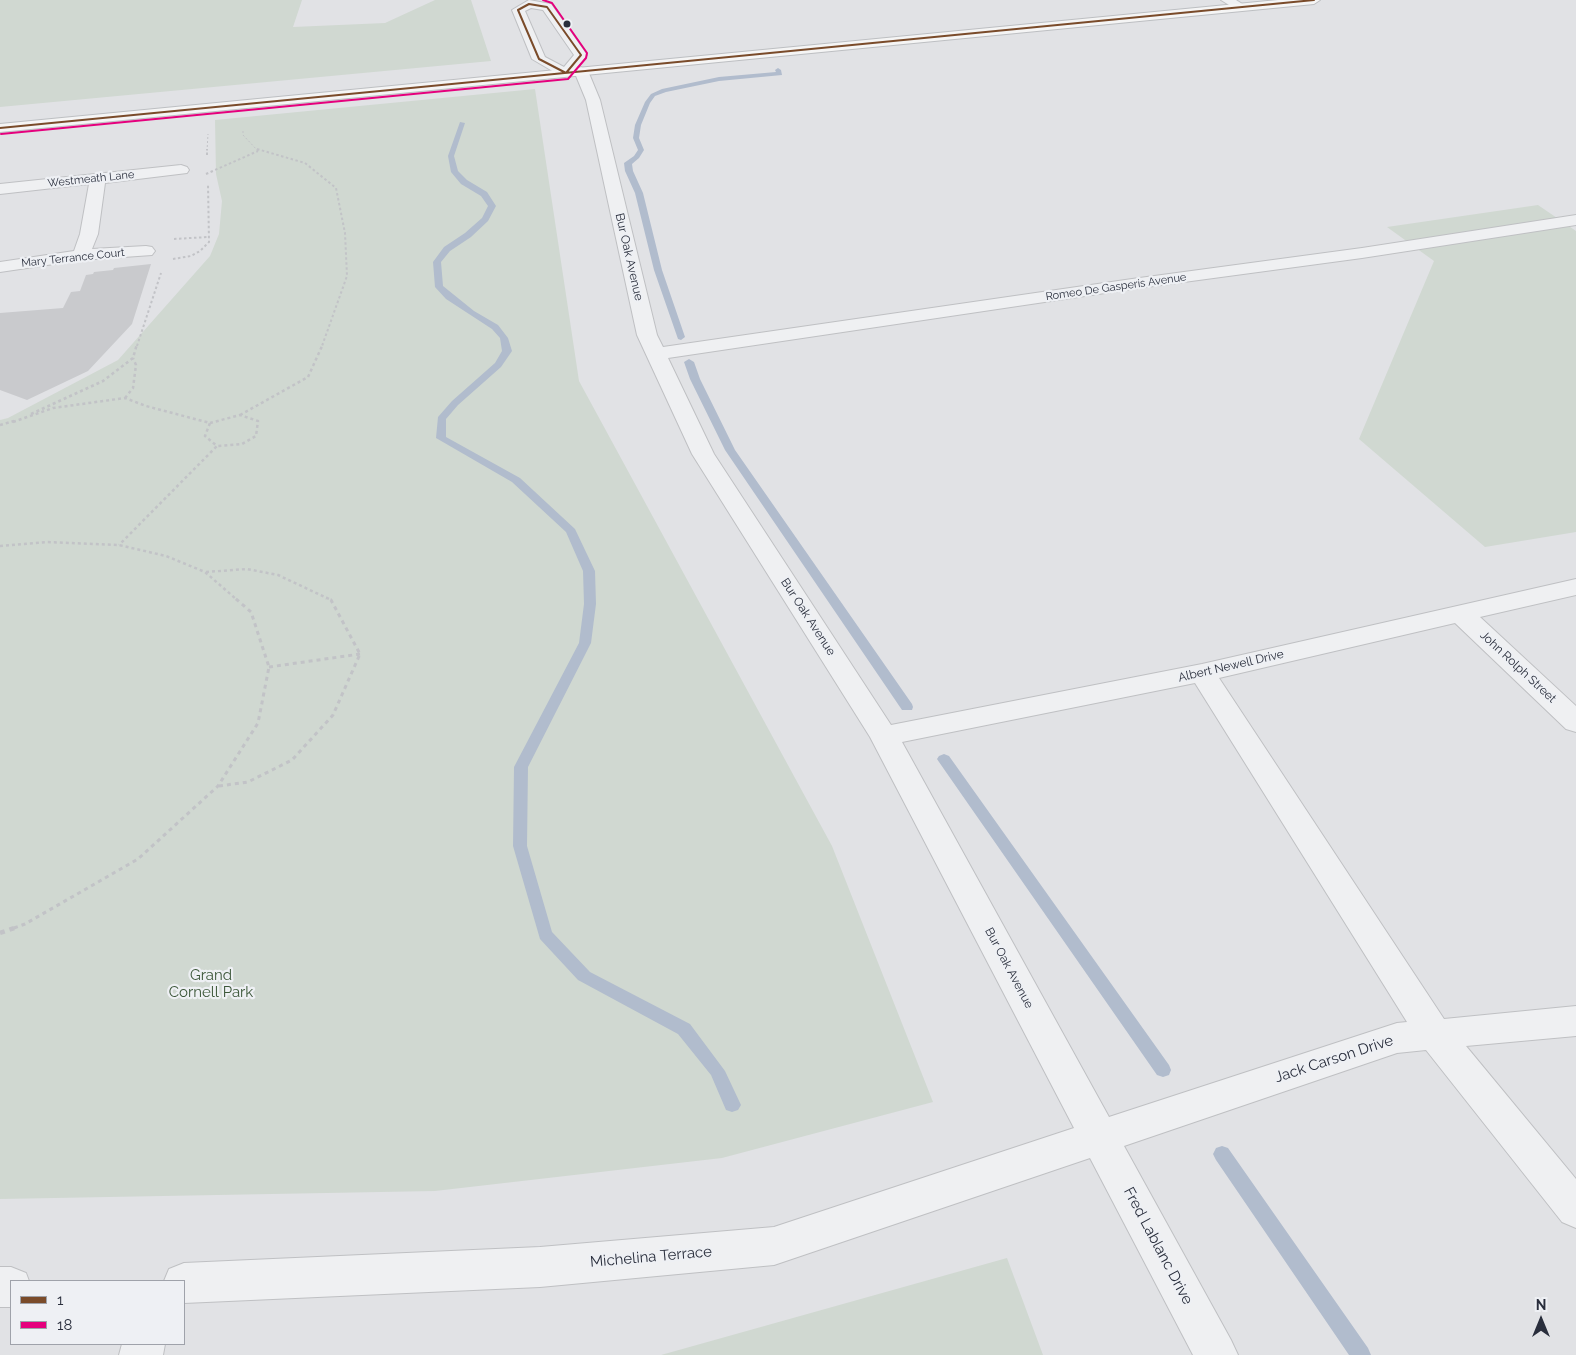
<!DOCTYPE html>
<style>
body{margin:0}
#map{position:relative;width:1576px;height:1355px;overflow:hidden;background:#e1e2e5;font-family:Raleway,sans-serif}
canvas{display:block}
.legend{position:absolute;left:10px;top:1280px;width:175px;height:65px;box-sizing:border-box;background:#eef0f4;border:1px solid #9fa2aa;margin:0;padding:6px 9px;list-style:none;font-size:15px;color:#292e3c}
.legend li{display:flex;align-items:center;gap:10px;height:25px}
.legend b{width:25px;border:1px solid #9fa2aa}
.north{position:absolute;left:1516px;top:1295px;width:50px;height:50px;-webkit-text-stroke:4px #eef0f4;paint-order:stroke;rotate:0deg;font-size:14px;font-weight:700;line-height:20px;text-align:center;color:#292e3c}
.north::after{content:'';display:block;margin:auto;width:18px;height:22px;background:#292e3c;clip-path:polygon(50% 0,100% 100%,50% 72%,0 100%)}
</style>
<div id="map">
<canvas width="1576" height="1355"></canvas>
<ul class="legend">
<li><b style="height:6px;background:#7a4b2a"></b>1</li>
<li><b style="height:6px;background:#e5007d"></b>18</li>
</ul>
<div class="north">N</div>
</div>
<script>
const g = document.querySelector('canvas').getContext('2d');
g.lineJoin = 'round';
function fillPath(path, color) { g.fillStyle = color; g.fill(path, 'evenodd'); }
const shape = rows => new Path2D(rows.map(r => 'M' + r).join(''));
function stroke(path, color, width, dash) { g.strokeStyle = color; g.lineWidth = width; g.lineCap = dash ? 'butt' : 'round'; g.setLineDash(dash || []); g.stroke(path); }
function write(font, color, halo, rows, align = 'center') {
  g.font = font + ' Raleway,sans-serif'; g.lineWidth = 4.5; g.setLineDash([]); g.textBaseline = 'middle'; g.strokeStyle = halo; g.fillStyle = color; for (const [text, x, y, turn = 0] of rows) {
    g.save(); g.translate(x, y); g.rotate((+turn || 0) * Math.PI / 180); g.textAlign = isNaN(turn) ? turn : align; if (halo) g.strokeText(text, 0, 0); g.fillText(text, 0, 0); g.restore();
  }
}
fillPath(shape([
 [0,0,302,0,293,27,385,23,435,0,471,0,491,61,0,107],
 [535,89,579,381,832,846,933,1102,722,1158,435,1191,0,1199,0,420,8,418,118,360,210,256,219,234,222,201,216,174,215,120],
 [1538,205,1576,231,1576,532,1485,547,1359,439,1434,261,1387,227],
 [1007,1258,1043,1355,661,1355]
]), '#d0d8d1');
fillPath(shape([
 [778,68,781,70,782,75,719,81,666,92,655,96,650,103,641,125,639,138,644,150,639,158,632,164,633,171,643,193,662,270,685,337,681,340,678,339,654,270,635,193,625,171,624,163,634,156,638,150,633,138,635,125,645,102,651,94,662,89,719,77,776,72,775,70,778,68],
 [460,122,465,123,454,156,458,171,467,180,487,192,496,206,488,221,471,237,450,251,441,262,443,286,474,311,498,325,508,338,512,351,501,367,458,405,446,419,446,437,520,478,575,529,595,571,596,604,591,643,528,767,527,846,552,932,590,972,690,1024,725,1071,741,1105,738,1110,732,1112,726,1110,711,1075,678,1034,578,980,540,939,513,846,514,767,579,643,584,604,583,571,566,532,512,482,436,438,438,417,452,401,495,363,502,351,500,338,492,329,446,299,435,287,433,262,444,247,465,233,482,218,488,206,481,196,461,184,451,172,448,156,460,122],
 [689,359,694,362,700,379,735,450,912,704,913,707,912,710,902,710,725,450,690,379,684,362,689,359],
 [944,754,949,756,1169,1065,1171,1070,1169,1075,1163,1077,1157,1075,939,762,937,759,939,756,944,754],
 [1222,1146,1228,1148,1368,1348,1371,1355,1349,1355,1216,1160,1213,1154,1216,1148,1222,1146]
]), '#b1bccd');
fillPath(shape([
 [151,264,132,324,88,371,27,400,0,390,0,313,63,308,71,292,80,291,86,275,93,274,94,272,113,270,114,268]
]), '#c9cacd');
const minor = shape([
 [581,67,588,71,600,100,657,335,663,347,1132,279,1362,248,1576,215,1576,225,1362,258,1132,289,668,358,714,454,891,725,1202,664,1576,579,1576,595,1480,617,1576,706,1576,732,1566,729,1455,623,1219,678,1444,1019,1576,1006,1576,1036,1466,1046,1576,1179,1576,1228,1562,1222,1426,1050,1397,1053,1124,1146,1231,1340,1238,1355,1193,1355,1090,1158,774,1265,540,1287,184,1303,184,1281,164,1281,169,1269,184,1263,540,1247,774,1227,1074,1128,870,737,692,454,637,335,586,100,574,71,581,67],
 [1195,683,1407,1022,1397,1023,1109,1117,902,742,1195,683],
 [181,165,187,167,189,170,187,173,105,183,98,234,92,249,146,246,152,247,155,251,152,255,81,260,0,272,0,262,74,251,80,234,89,184,0,194,0,184,181,165],
 [0,1267,11,1267,26,1273,29,1281,11,1281,11,1307,0,1307,0,1267],
 [122,1344,165,1344,163,1355,119,1355,122,1344]
]);
const tertiary = shape([
 [529,0,551,4,587,55,571,76,561,76,532,59,512,10,529,0],
 [531,8,543,10,574,55,564,67,545,57,525,11,531,8],
 [1221,0,1236,0,1247,7,1245,10,1237,10,1221,0]
]);
const primary = shape([
 [1278,0,1320,0,1314,4,0,132,0,124,1278,0]
]);
stroke(minor, '#bfc0c3', 2);
stroke(tertiary, '#bfc0c3', 2);
stroke(primary, '#bdbfc2', 2);
stroke(shape([
 [243,131,243,135,258,151],
 [207,151,208,134]
]), '#c2c3c7', 1, [2, 2]);
stroke(shape([
 [257,149,305,163,336,188,345,233,347,276,322,346],
 [207,155,207,149],
 [206,174,258,151],
 [174,239,208,237],
 [173,259,191,256,200,251,209,242,208,184],
 [137,346,161,273]
]), '#c2c3c7', 2, [2.5, 2.5]);
stroke(shape([
 [125,398,133,388,136,365,133,358],
 [31,414,103,381,133,358,137,344],
 [240,415,308,377,323,344],
 [13,422,53,408,125,398,146,406,210,423,205,436,217,446,119,545],
 [210,423,240,415,258,421,256,436,242,444,217,446],
 [0,425,14,421],
 [0,546,47,542,119,545,166,556,205,572,236,599],
 [206,572,247,569,278,575,329,599]
]), '#c2c3c7', 2.5, [3, 3]);
stroke(shape([
 [269,667,360,654],
 [219,786,248,782,292,760,333,715,360,654,331,600,326,598],
 [14,928,25,924,138,859,218,786,258,723,269,667,251,612,235,598]
]), '#c2c3c7', 3, [4, 4]);
stroke(shape([
 [0,933,17,927]
]), '#c2c3c7', 4.5, [5, 5]);
fillPath(minor, '#eff0f2');
fillPath(tertiary, '#eff0f2');
fillPath(primary, '#f5f5f5');
stroke(shape([
 [529,4,547,7,581,55,566,73,539,59,518,10,529,4],
 [0,128,1314,0]
]), '#7a4b2a', 2);
stroke(shape([
 [1,134,568,79,586,58,587,53,552,3,543,0]
]), '#e5007d', 2);
for (const [x, y, r, color] of [
 [567,24,4.5,"#292e3c"]
]) { const dot = new Path2D(); dot.arc(x, y, r, 0, 2 * Math.PI); g.fillStyle = color; g.fill(dot); stroke(dot, '#eef0f4', 2); }
write('11px', '#292e3c', '#eef0f4', [
 ["Westmeath Lane",91,179,-6],
 ["Mary Terrance Court",73,258,-6],
 ["Romeo De Gasperis Avenue",1116,287,-8]
]);
write('12px', '#292e3c', '#eef0f4', [
 ["Bur Oak Avenue",629,257,77],
 ["Bur Oak Avenue",808,617,57],
 ["Albert Newell Drive",1231,666,-13],
 ["John Rolph Street",1518,667,43],
 ["Bur Oak Avenue",1009,968,62]
]);
write('15px', '#3b5638', '#eef0f4', [
 ["Grand",211,975],
 ["Cornell Park",211,992]
]);
write('15px', '#292e3c', '#eef0f4', [
 ["Jack Carson Drive",1334,1059,-18],
 ["Fred Lablanc Drive",1158,1246,62],
 ["Michelina Terrace",651,1257,-5]
]);
</script>
